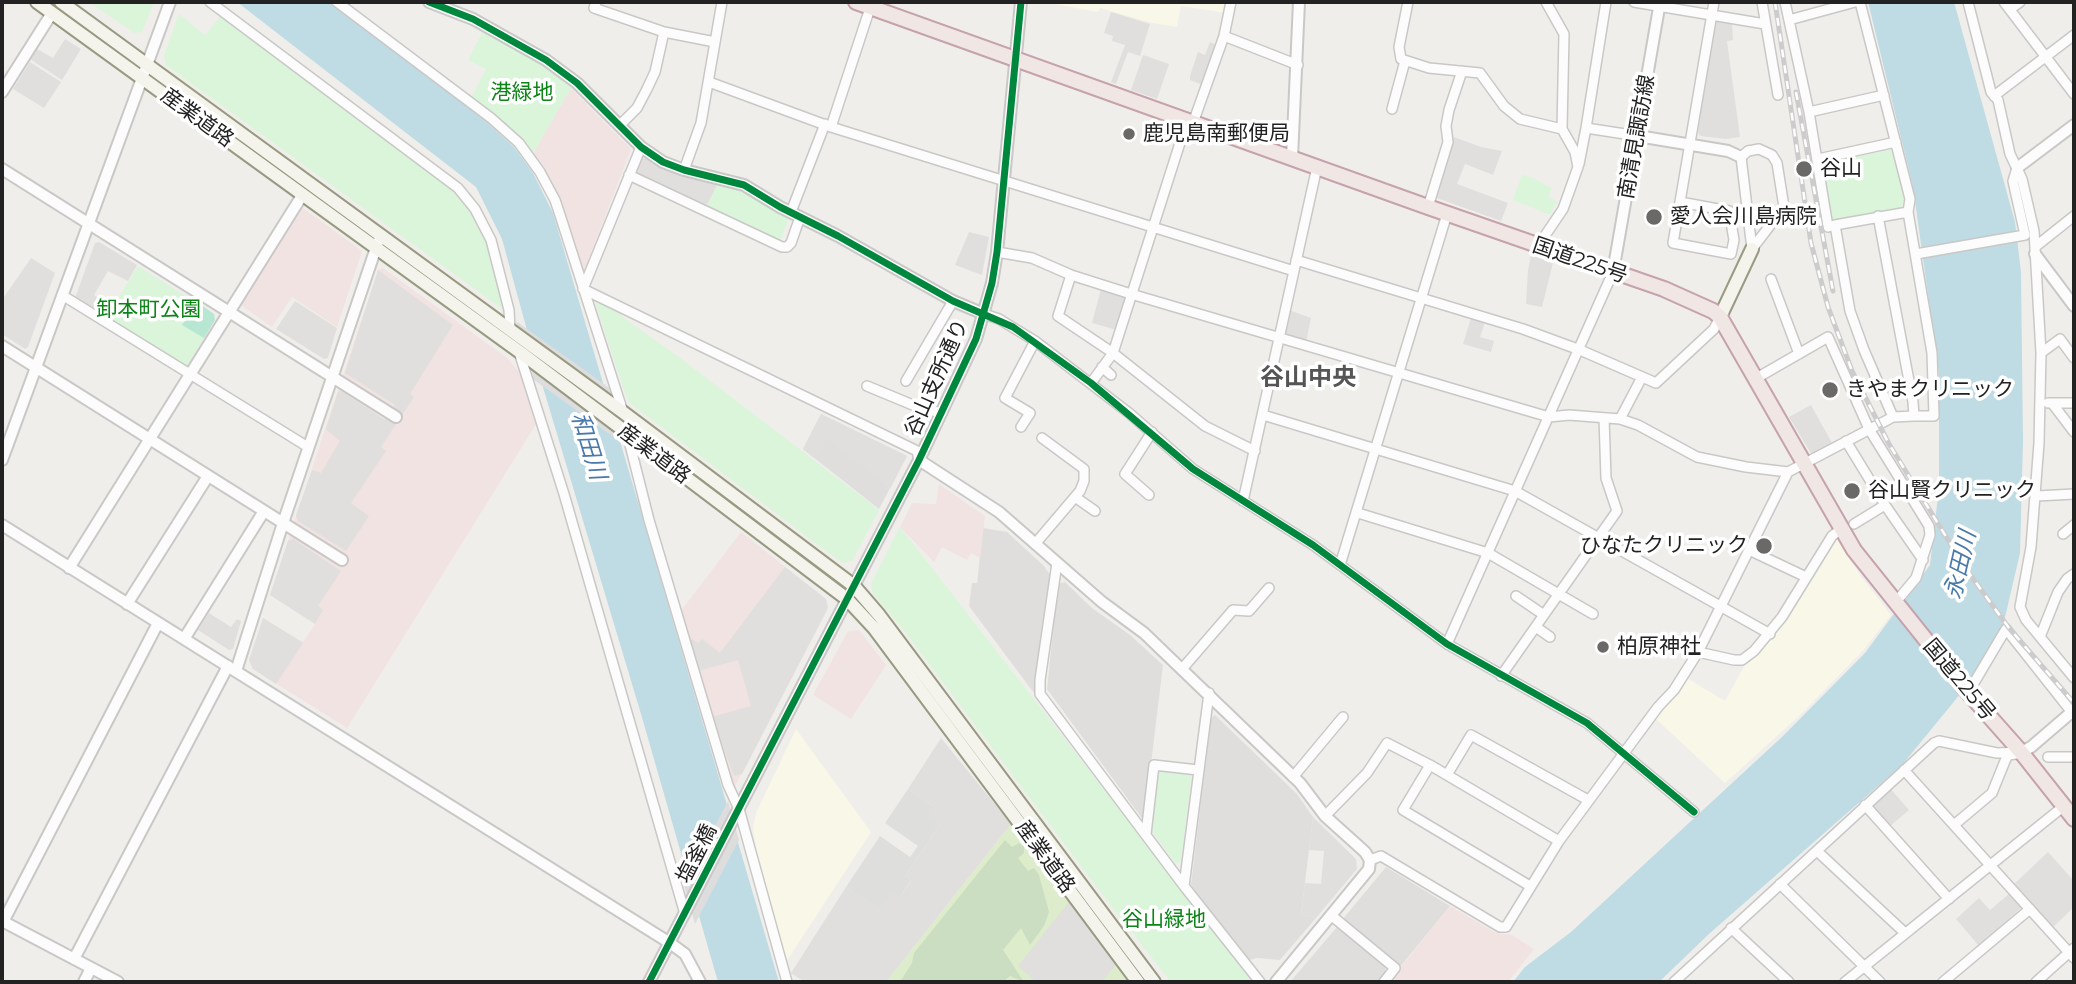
<!DOCTYPE html>
<meta charset="utf-8">
<style>
body{margin:0}
#map{position:relative;width:2076px;height:984px;overflow:hidden;background:#f0eeeb;font-family:Montserrat,sans-serif}
canvas{display:block}
.frame{position:absolute;inset:0;border:4px solid #222;pointer-events:none}
</style>
<div id="map">
<canvas width="2076" height="984"></canvas>
<div class="frame"></div>
</div>
<script>
const g = document.querySelector('canvas').getContext('2d');
g.lineJoin = 'round';
function fillPath(path, color) { g.fillStyle = color; g.fill(path, 'evenodd'); }
const shape = rows => new Path2D(rows.map(r => 'M' + r).join(''));
function stroke(path, color, width, dash) { g.strokeStyle = color; g.lineWidth = width; g.lineCap = dash ? 'butt' : 'round'; g.setLineDash(dash || []); g.stroke(path); }
function write(font, color, halo, rows, align = 'center') {
  g.font = font + ' Montserrat,"Noto Sans JP",sans-serif'; g.lineWidth = 7; g.setLineDash([]); g.textBaseline = 'middle'; g.strokeStyle = halo; g.fillStyle = color; for (const [text, x, y, turn = 0] of rows) {
    g.save(); g.translate(x, y); g.rotate((+turn || 0) * Math.PI / 180); g.textAlign = isNaN(turn) ? turn : align; if (halo) g.strokeText(text, 0, 0); g.fillText(text, 0, 0); g.restore();
  }
}
fillPath(shape([
 [821,414,907,456,879,509,803,449],
 [983,528,1007,532,1044,566,1050,575,1034,693,969,606,972,583,977,583],
 [1065,582,1092,608,1130,635,1163,665,1144,821,1047,689,1058,584],
 [1215,715,1297,794,1313,817,1301,915,1316,918,1280,960,1257,958,1246,961,1191,885,1211,718],
 [1386,867,1450,906,1400,967,1342,920],
 [1337,927,1385,965,1386,975,1380,982,1290,982]
]), '#dfdedc');
fillPath(shape([
 [571,88,631,149,584,271,581,271,558,198,533,153],
 [303,208,362,251,337,327,292,297,272,327,241,305],
 [383,268,507,358,522,375,538,421,347,728,253,669,249,660,263,618,303,642,315,624,270,595,378,270],
 [939,484,985,516,980,558,971,553,967,560,942,547,934,562,900,527,912,503,936,504],
 [741,532,826,599,828,608,735,786,732,785,680,612],
 [859,630,886,665,851,719,813,695,848,631],
 [1450,906,1496,933,1512,935,1534,949,1508,982,1389,982]
]), '#f1e3e1');
fillPath(shape([
 [1044,2,1228,2,1226,13,1181,6,1177,27,1152,23,1100,8,1098,12],
 [1836,538,1862,578,1891,615,1861,653,1798,717,1725,783,1655,718,1687,678,1725,701,1747,661,1764,646,1785,619],
 [796,729,871,832,786,962,756,849,753,827,756,813]
]), '#f8f7e8');
fillPath(shape([
 [908,789,933,806,939,826,905,876,911,880,901,896,880,910,846,887,880,836,910,857,918,846,885,823]
]), '#dededc');
fillPath(shape([
 [1011,824,1137,982,886,982]
]), '#ddeccb');
fillPath(shape([
 [1005,840,1012,847,1019,843,1024,847,1024,853,1018,858,1028,871,1034,868,1039,875,1049,912,1044,926,1030,945,1021,928,1003,950,1024,982,1010,976,1003,982,900,982,912,963,914,953]
]), '#cbdec1');
fillPath(shape([
 [89,2,154,2,142,32,134,33],
 [179,14,205,35,222,14,455,190,471,210,489,240,503,304,501,308,166,65,164,55],
 [484,29,547,67,571,88,533,153,516,136,471,98,486,69,468,60],
 [1890,150,1892,151,1904,200,1901,208,1831,221,1822,164],
 [1522,175,1531,177,1552,188,1548,197,1557,201,1550,215,1513,200],
 [719,181,749,191,789,218,780,241,776,241,707,205],
 [138,266,214,314,215,320,185,369,105,319],
 [597,299,622,312,621,316,683,360,879,510,852,561,842,563,631,404,626,396,613,357,595,302],
 [900,527,1254,982,1171,982,1102,894,903,629,873,594,871,584],
 [1159,767,1192,771,1181,862,1175,863,1149,827,1156,770]
]), '#daf5da');
fillPath(shape([
 [197,302,214,314,215,320,204,338,182,325]
]), '#b7e6d2');
fillPath(shape([
 [1111,12,1150,24,1140,56,1128,52,1116,84,1111,82,1125,45,1112,41,1113,36,1104,33],
 [1719,21,1732,23,1733,40,1727,41,1740,137,1726,139,1700,136,1698,132,1715,23],
 [65,39,81,49,62,80,30,59,37,49,53,58],
 [1210,42,1217,45,1203,85,1190,80,1190,76,1198,52,1205,55],
 [1143,55,1169,64,1157,99,1131,90],
 [30,62,61,82,44,108,13,89],
 [1454,137,1481,147,1502,151,1493,175,1465,164,1457,184,1508,203,1501,221,1434,197],
 [647,157,719,181,707,205,636,173,640,160],
 [969,232,989,237,982,275,955,265],
 [99,242,137,265,128,281,108,271,94,295,111,306,104,317,75,298,95,243],
 [1531,255,1553,263,1542,307,1526,304,1528,270],
 [31,258,55,273,28,347,25,349,2,334,2,300],
 [378,270,453,325,410,394,414,397,381,447,386,451,351,503,369,516,346,551,298,521,296,515,312,470,321,473,340,441,326,429,338,392,341,391,385,420,395,405,345,373],
 [1101,289,1127,296,1117,330,1092,323],
 [295,301,337,328,328,358,324,359,276,329],
 [1289,310,1311,318,1306,342,1284,335],
 [1472,315,1486,319,1480,337,1494,341,1491,352,1463,344],
 [1811,405,1832,443,1812,455,1789,417],
 [821,414,907,456,890,489,828,440,814,458,803,449],
 [293,539,341,571,318,606,323,610,315,624,270,595,288,541],
 [785,567,826,599,828,608,742,774,734,776,712,717,751,706,738,660,698,671,689,642,692,639,698,643,702,639,720,653],
 [209,613,231,627,237,619,241,621,233,649,229,650,198,630],
 [263,618,303,643,276,684,253,669,249,660],
 [941,738,1011,824,886,982,805,982,791,973,846,887,879,909,893,890,901,896,911,881,905,876,939,826,926,817,933,806,908,789],
 [1889,787,1909,810,1889,827,1869,805],
 [1313,817,1356,859,1357,869,1316,918,1301,915,1305,883,1321,884,1324,851,1309,850],
 [2048,852,2074,881,2074,907,2052,928,2013,885],
 [2010,893,2022,907,1979,946,1956,919,1979,898,1990,910],
 [1072,898,1118,963,1101,982,1036,982,1018,966]
]), '#e0dfde');
fillPath(shape([
 [237,2,330,2,482,118,515,148,533,173,553,213,779,982,718,982,641,714,539,374,502,239,476,187],
 [1868,2,1954,2,2015,222,2021,272,2023,442,2020,553,2003,626,1984,665,1902,765,1710,933,1659,982,1513,982,1525,967,1571,932,1783,736,1865,653,1930,565,1939,488,1939,373,1913,187]
]), '#bfdbe3');
fillPath(shape([
 [516,321,611,389,626,446,534,380],
 [728,801,739,840,695,924,684,885]
]), '#dedddd');
const minor = shape([
 [210,2,458,188,475,209,491,240,509,310,510,330],
 [337,2,491,118,519,143,540,172,555,200,561,218,623,412],
 [596,2,594,8,664,32,715,42],
 [1408,2,1399,47,1401,59,1429,68,1480,73,1504,106,1520,119,1562,129],
 [1606,2,1586,128,1638,136],
 [1634,2,1765,24],
 [1762,2,1778,95],
 [1785,2,1809,112,1828,227,1835,225],
 [1860,2,1910,199,1908,212,1932,353,1934,416,1914,416],
 [1968,2,1991,92,1998,100,2010,154,2022,179,2034,231,2041,353,2039,443,2031,547,2020,607,2026,620,2074,678],
 [2004,2,2074,94],
 [2010,9,2020,2],
 [1789,20,1855,2],
 [1224,36,1298,65],
 [709,82,831,127,1294,271],
 [1994,96,2074,35],
 [1392,109,1405,61],
 [1809,112,1884,95],
 [1193,123,1224,36,1231,2],
 [620,125,637,108,647,89,655,72,664,32],
 [831,127,871,5],
 [1759,149,1772,155,1777,163,1784,207,1752,249,1741,157,1748,151,1759,149],
 [1818,159,1896,142],
 [1579,164,1586,128],
 [684,170,701,123,722,2],
 [629,175,782,247,787,247,791,243,800,217],
 [1680,202,1729,211,1734,240,1731,254,1673,243,1714,2],
 [1428,207,1448,142,1446,126,1449,110,1462,71],
 [791,212,825,124],
 [1538,246,1563,209,1578,167,1575,152,1562,129,1564,34,1546,2],
 [2035,247,2074,216],
 [997,252,1032,258,1071,275,1131,294,1549,417,1569,415,1620,419,1638,425,1697,457,1746,467,1788,472],
 [1916,254,2025,235,2013,181,2017,168],
 [1296,260,1523,329,1580,350,1656,383,1714,329,1720,317],
 [1071,275,1058,316,1113,353,1205,426,1255,451],
 [1771,279,1799,354],
 [583,289,913,449,917,451,919,460],
 [583,289,641,147],
 [62,295,308,447],
 [984,314,999,319,1035,341,1129,413,1193,469,1313,545,1447,644,1587,723,1694,812],
 [519,352,564,494,685,914],
 [2041,353,2060,339,2074,358],
 [1102,367,1111,375],
 [1755,379,1828,337,1869,429,1929,526,1930,535,1916,578,1895,603],
 [906,381,953,301],
 [1091,383,1113,353,1187,121],
 [867,386,920,408,942,413],
 [2048,403,2074,403],
 [2052,403,2074,432],
 [1263,415,1515,491,1770,634],
 [1893,417,1864,350,1850,311,1835,225,1908,212],
 [1620,419,1642,377],
 [1021,427,1030,413,1005,398,1035,341],
 [627,433,649,520,728,785,739,809,787,982],
 [1846,441,1885,505,1923,560],
 [1149,495,1125,474,1152,432],
 [2037,496,2074,494],
 [1075,497,1095,511],
 [1243,501,1317,167],
 [1358,513,1488,553,1593,614],
 [1854,524,1885,505],
 [2063,534,2074,525],
 [1035,544,1080,491,1084,481,1084,469,1042,438],
 [1749,550,1806,577],
 [1057,563,1040,680,1040,694,1184,886,1260,982],
 [1340,565,1447,214],
 [1516,596,1544,615],
 [1536,627,1550,637],
 [2040,637,2058,592,2067,579,2074,574],
 [1447,644,1613,272],
 [1698,652,1734,660,1742,660,1754,651,1782,617,1832,536,1841,529],
 [1182,669,1233,610,1249,611,1269,588],
 [1501,676,1617,511,1606,478,1604,418],
 [1968,693,2006,629,2074,715],
 [2048,757,2074,757],
 [1430,765,1403,810,1530,886],
 [1904,770,2074,958],
 [1447,775,1471,735,1588,800],
 [1293,777,1343,717],
 [1865,805,1949,899],
 [1325,816,1367,773,1387,743,1430,765,1559,841],
 [1954,825,1992,793,2005,761,2008,755,2016,754],
 [1146,834,1154,765,1198,770],
 [1817,851,1905,933],
 [1370,860,1381,856,1500,927,1506,927,1559,841,1658,707,1674,690,1698,652,1788,472,1893,417,1914,416,1913,402,1878,216],
 [1780,884,1880,982],
 [1184,886,1209,693],
 [1332,916,1395,968,1384,982],
 [1731,928,1789,982],
 [1674,982,1934,743,1939,741,1997,753,2021,752],
 [1845,982,2064,806],
 [1943,982,2030,909],
 [2036,982,2074,948]
]);
const tertiary = shape([
 [429,2,473,19,546,60,577,83,641,147,663,162,684,170,744,185,780,207,838,236,953,301,984,314],
 [2,92,52,13],
 [1638,136,1728,151,1741,157],
 [1292,158,1299,2],
 [2017,168,2074,125],
 [2,169,396,417],
 [2035,254,2074,306],
 [1613,272,1660,2],
 [2,346,342,560],
 [2,460,170,2],
 [919,460,999,512,1102,602,1144,633,1300,783,1325,816,1365,852,1370,860,1369,869,1276,982],
 [2,525,670,943,685,954,700,982],
 [69,568,303,194],
 [127,604,208,476],
 [184,639,264,511],
 [236,671,283,523,378,242],
 [2021,752,2031,747,2074,710],
 [2,921,118,982],
 [3,922,158,623],
 [74,959,228,666],
 [84,982,91,968],
 [649,982,919,460,976,339,992,283,997,252,1021,2]
]);
const secondary = shape([
 [37,2,524,355,847,599,874,628,1138,982],
 [61,2,624,413,854,586,879,615,1154,982],
 [1720,317,1752,249]
]);
const trunk = shape([
 [856,2,1428,207,1664,289,1713,311,1720,317,1854,550,1966,690,2021,752,2074,819]
]);
stroke(minor, '#c9c8c7', 12);
stroke(tertiary, '#c9c8c7', 14);
stroke(secondary, '#999a82', 16);
stroke(trunk, '#c5a2ac', 18);
stroke(minor, '#fdfcfc', 9);
stroke(tertiary, '#fdfcfc', 10);
stroke(secondary, '#f4f4ed', 12);
stroke(trunk, '#f0e6e4', 14);
const rail = shape([
 [1775,2,1811,243,1828,307,1852,371,1889,444,1966,569,2009,628,2074,703],
 [1796,92,1833,291]
]);
stroke(rail, '#ccc', 5);
stroke(rail, '#fff', 2.5, [8]);
stroke(shape([
 [429,2,473,19,546,60,577,83,641,147,663,162,684,170,744,185,780,207,838,236,953,301,1013,327,1091,383,1193,469,1313,545,1447,644,1587,723,1694,812],
 [649,982,919,460,976,339,992,283,997,252,1021,2]
]), '#00873e', 7);
for (const [x, y, r, color] of [
 [1129,134,7,"#6a6968"],
 [1804,169,9,"#6a6968"],
 [1654,217,9,"#6a6968"],
 [1830,390,9,"#6a6968"],
 [1852,491,9,"#6a6968"],
 [1764,546,9,"#6a6968"],
 [1603,647,7,"#6a6968"]
]) { const dot = new Path2D(); dot.arc(x, y, r, 0, 2 * Math.PI); g.fillStyle = color; g.fill(dot); stroke(dot, '#fff', 2.5); }
write('21px', '#0c8416', '#fff', [
 ["港緑地",522,93],
 ["卸本町公園",149,310],
 ["谷山緑地",1164,920]
]);
write('21px', '#222', '#fff', [
 ["産業道路",197,118,36],
 ["南清見諏訪線",1637,137,-80],
 ["国道225号",1580,261,19],
 ["谷山支所通り",937,378,-66],
 ["産業道路",654,454,37],
 ["国道225号",1959,680,50],
 ["塩釜橋",697,854,-63],
 ["産業道路",1045,857,54]
]);
write('21px', '#222', '#fff', [
 ["鹿児島南郵便局",1143,134],
 ["谷山",1820,169],
 ["愛人会川島病院",1670,217],
 ["きやまクリニック",1846,390],
 ["谷山賢クリニック",1868,491],
 ["ひなたクリニック",1748,546,"right"],
 ["柏原神社",1617,647]
], 'left');
write('italic 23px', '#4a7aab', '#fff', [
 ["和田川",588,446,73],
 ["永田川",1961,565,-77]
]);
write('bold 24px', '#555', '#fff', [
 ["谷山中央",1308,378]
]);
</script>
